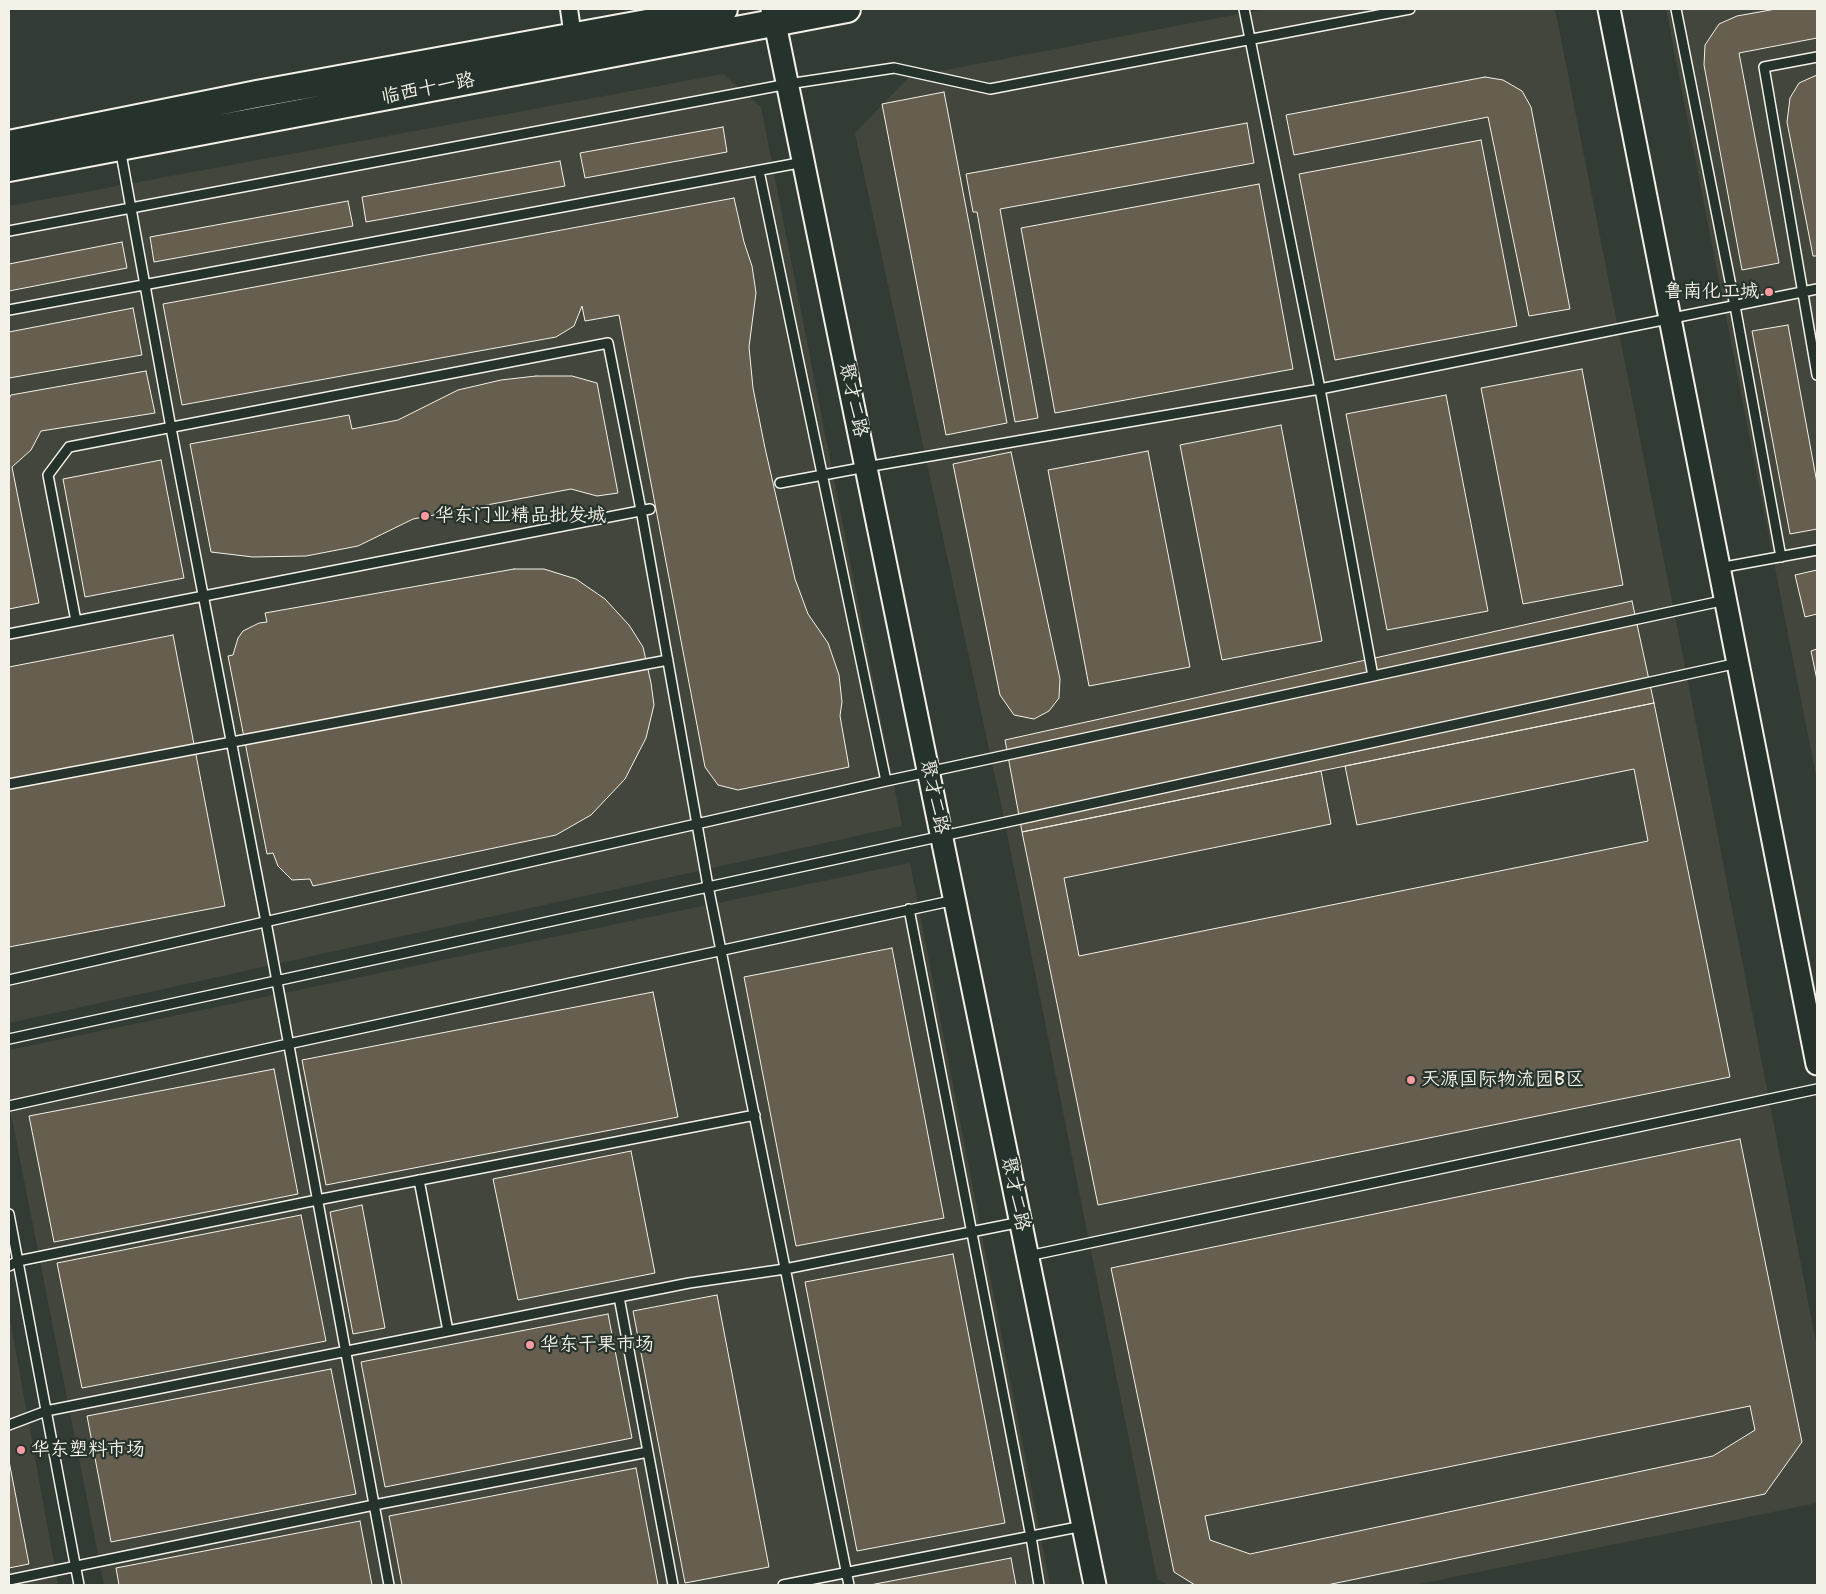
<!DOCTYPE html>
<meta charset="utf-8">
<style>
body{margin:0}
#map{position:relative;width:1826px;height:1594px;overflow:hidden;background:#333c34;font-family:"Shantell Sans",sans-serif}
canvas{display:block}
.frame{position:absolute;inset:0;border:10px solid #f4f1e8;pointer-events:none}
</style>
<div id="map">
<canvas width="1826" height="1594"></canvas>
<div class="frame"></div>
</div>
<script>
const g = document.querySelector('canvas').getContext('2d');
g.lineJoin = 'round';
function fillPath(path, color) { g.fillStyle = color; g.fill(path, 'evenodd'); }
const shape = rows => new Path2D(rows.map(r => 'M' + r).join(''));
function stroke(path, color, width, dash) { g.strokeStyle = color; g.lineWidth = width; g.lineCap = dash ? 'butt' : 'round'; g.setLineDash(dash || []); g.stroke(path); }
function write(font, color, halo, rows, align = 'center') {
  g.font = font + ' "Shantell Sans","LXGW WenKai TC",sans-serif'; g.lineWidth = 4.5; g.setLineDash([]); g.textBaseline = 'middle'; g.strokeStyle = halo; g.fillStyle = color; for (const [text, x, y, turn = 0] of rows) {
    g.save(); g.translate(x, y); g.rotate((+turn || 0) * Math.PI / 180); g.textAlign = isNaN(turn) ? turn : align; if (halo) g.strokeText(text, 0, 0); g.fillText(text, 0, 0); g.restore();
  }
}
fillPath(shape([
 [1265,9,1555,9,1687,677,1817,1347,1817,1503,1415,1585,1168,1585,1157,1579,1003,813,855,133,909,77],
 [1666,9,1817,9,1817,781,1778,583],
 [723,74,761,107,902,826,9,1023,9,206],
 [910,863,1050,1585,104,1585,9,1104,9,1050],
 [9,1314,58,1585,9,1585]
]), '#42463c');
const building = shape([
 [1776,9,1817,9,1817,38,1739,53,1779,263,1742,270,1704,65,1705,45,1719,24,1737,16,1776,9],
 [1817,75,1817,256,1813,256,1787,122,1790,98,1799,83,1817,75],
 [1485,77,1503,80,1522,91,1531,107,1570,309,1529,316,1488,117,1294,155,1286,115,1485,77],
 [944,92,1007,423,946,435,882,104,944,92],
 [1247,123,1254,163,1000,209,1038,418,1015,422,977,212,973,212,966,174,1247,123],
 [723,127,727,152,585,178,580,153,723,127],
 [1481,140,1517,326,1335,360,1299,174,1481,140],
 [560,161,565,186,366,222,362,197,560,161],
 [1259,184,1293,369,1055,413,1021,228,1259,184],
 [734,198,744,242,752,266,756,293,749,347,753,388,765,448,795,579,808,614,828,643,839,675,842,702,840,716,849,767,738,790,718,785,705,767,619,315,585,321,582,306,574,326,556,337,182,405,163,304,734,198],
 [348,201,353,226,154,262,150,237,348,201],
 [122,242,127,268,9,291,9,264,122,242],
 [133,308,142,355,9,378,9,332,133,308],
 [1788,325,1817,483,1817,529,1790,534,1752,331,1788,325],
 [1582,369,1623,585,1523,604,1481,388,1582,369],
 [146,371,155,413,41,431,31,450,12,467,39,603,9,609,9,399,11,395,146,371],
 [536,376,572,376,597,383,618,493,597,496,571,489,413,519,358,546,306,556,253,557,211,552,190,444,349,415,352,429,398,420,458,390,501,380,536,376],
 [1446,395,1488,611,1387,630,1346,414,1446,395],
 [1281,425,1322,641,1222,660,1180,445,1281,425],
 [1148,451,1190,667,1089,686,1048,470,1148,451],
 [1011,452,1060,679,1059,698,1049,711,1034,719,1014,715,1000,695,953,464,1011,452],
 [161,460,184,578,85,597,63,479,161,460],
 [514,569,544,569,576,579,605,599,629,625,643,647,651,683,654,705,646,738,625,779,591,815,556,835,313,886,310,879,292,880,278,866,273,853,267,854,228,656,233,655,238,638,243,631,259,623,267,622,265,613,514,569],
 [1817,570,1817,614,1805,617,1795,575,1817,570],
 [1632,601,1654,703,1022,832,1005,740,1632,601],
 [173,635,225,906,9,947,9,667,173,635],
 [1817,649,1817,680,1811,651,1817,649],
 [1654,703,1730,1077,1098,1205,1022,832,1321,771,1331,824,1064,878,1079,956,1648,841,1634,769,1357,825,1345,766,1654,703],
 [892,948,944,1218,796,1246,744,977,892,948],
 [653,992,678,1117,326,1185,302,1060,653,992],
 [274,1069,298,1194,54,1242,29,1116,274,1069],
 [1740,1139,1802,1442,1765,1494,1327,1585,1195,1585,1174,1572,1111,1268,1740,1139],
 [1750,1406,1755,1430,1713,1456,1250,1554,1210,1540,1205,1516,1750,1406],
 [631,1151,655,1273,518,1300,493,1179,631,1151],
 [362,1205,385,1328,353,1334,330,1212,362,1205],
 [301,1215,326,1341,82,1388,57,1263,301,1215],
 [953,1254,1005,1523,857,1551,805,1282,953,1254],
 [717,1295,769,1567,685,1583,633,1311,717,1295],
 [608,1314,632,1438,385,1487,361,1362,608,1314],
 [331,1369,356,1494,111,1542,87,1416,331,1369],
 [9,1461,29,1564,9,1568,9,1461],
 [636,1468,658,1585,402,1585,389,1516,636,1468],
 [360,1521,372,1585,119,1585,116,1568,360,1521],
 [1011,1558,1016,1585,870,1585,1011,1558]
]);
fillPath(building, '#665f4f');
stroke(building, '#f4f1e8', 1);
const service = shape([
 [1244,9,1320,389,1373,676],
 [1676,9,1735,306,1781,557],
 [1817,57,1764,67,1817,375],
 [120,148,171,428,266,922,389,1585],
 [759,171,886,781],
 [9,231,788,84,894,68,990,89,1410,9],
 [9,310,804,162],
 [780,483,866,467,1320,389,1817,289],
 [1719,568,1817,550],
 [76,621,48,475,69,447,608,343,641,510,708,886,849,1585],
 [9,634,650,509],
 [9,784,668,660],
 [909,909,1031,1537,1039,1585],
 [9,980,886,781,1726,600],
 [9,1039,1738,663],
 [9,1106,288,1044,955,900],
 [419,1180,448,1331],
 [9,1214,79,1585],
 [1028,1256,1817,1089],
 [9,1266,18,1261,317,1200,755,1115],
 [619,1297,673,1585],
 [9,1425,46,1411,689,1283,785,1269,1021,1222],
 [9,1580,374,1505,648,1452],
 [783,1585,1083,1526]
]);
const minor = shape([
 [569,9,573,37]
]);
const tertiary = shape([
 [772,9,1095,1585],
 [1609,9,1817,1064]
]);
const primary = shape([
 [9,144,257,94,724,9],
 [9,168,847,9]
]);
stroke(service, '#f4f1e8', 12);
stroke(minor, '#f4f1e8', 20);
stroke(tertiary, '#f4f1e8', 25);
stroke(primary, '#f4f1e8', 30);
stroke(service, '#26332d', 9);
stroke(minor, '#26332d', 16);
stroke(tertiary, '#26332d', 21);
stroke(primary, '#26332d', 26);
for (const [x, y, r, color] of [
 [1769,292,5,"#ff9aa2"],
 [425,516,5,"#ff9aa2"],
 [1411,1080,5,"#ff9aa2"],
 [530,1345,5,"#ff9aa2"],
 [21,1450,5,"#ff9aa2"]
]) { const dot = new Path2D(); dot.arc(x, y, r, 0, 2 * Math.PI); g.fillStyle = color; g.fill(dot); stroke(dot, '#26332d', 2); }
write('19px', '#f4f1e8', '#26332d', [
 ["临西十一路",428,89,-11],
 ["聚才二路",853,400,78],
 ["聚才二路",934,797,78],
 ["聚才二路",1015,1194,78]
]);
write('19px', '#f4f1e8', '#26332d', [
 ["鲁南化工城",1759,292,"right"],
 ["华东门业精品批发城",435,516],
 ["天源国际物流园B区",1421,1080],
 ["华东干果市场",540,1345],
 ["华东塑料市场",31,1450]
], 'left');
</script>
